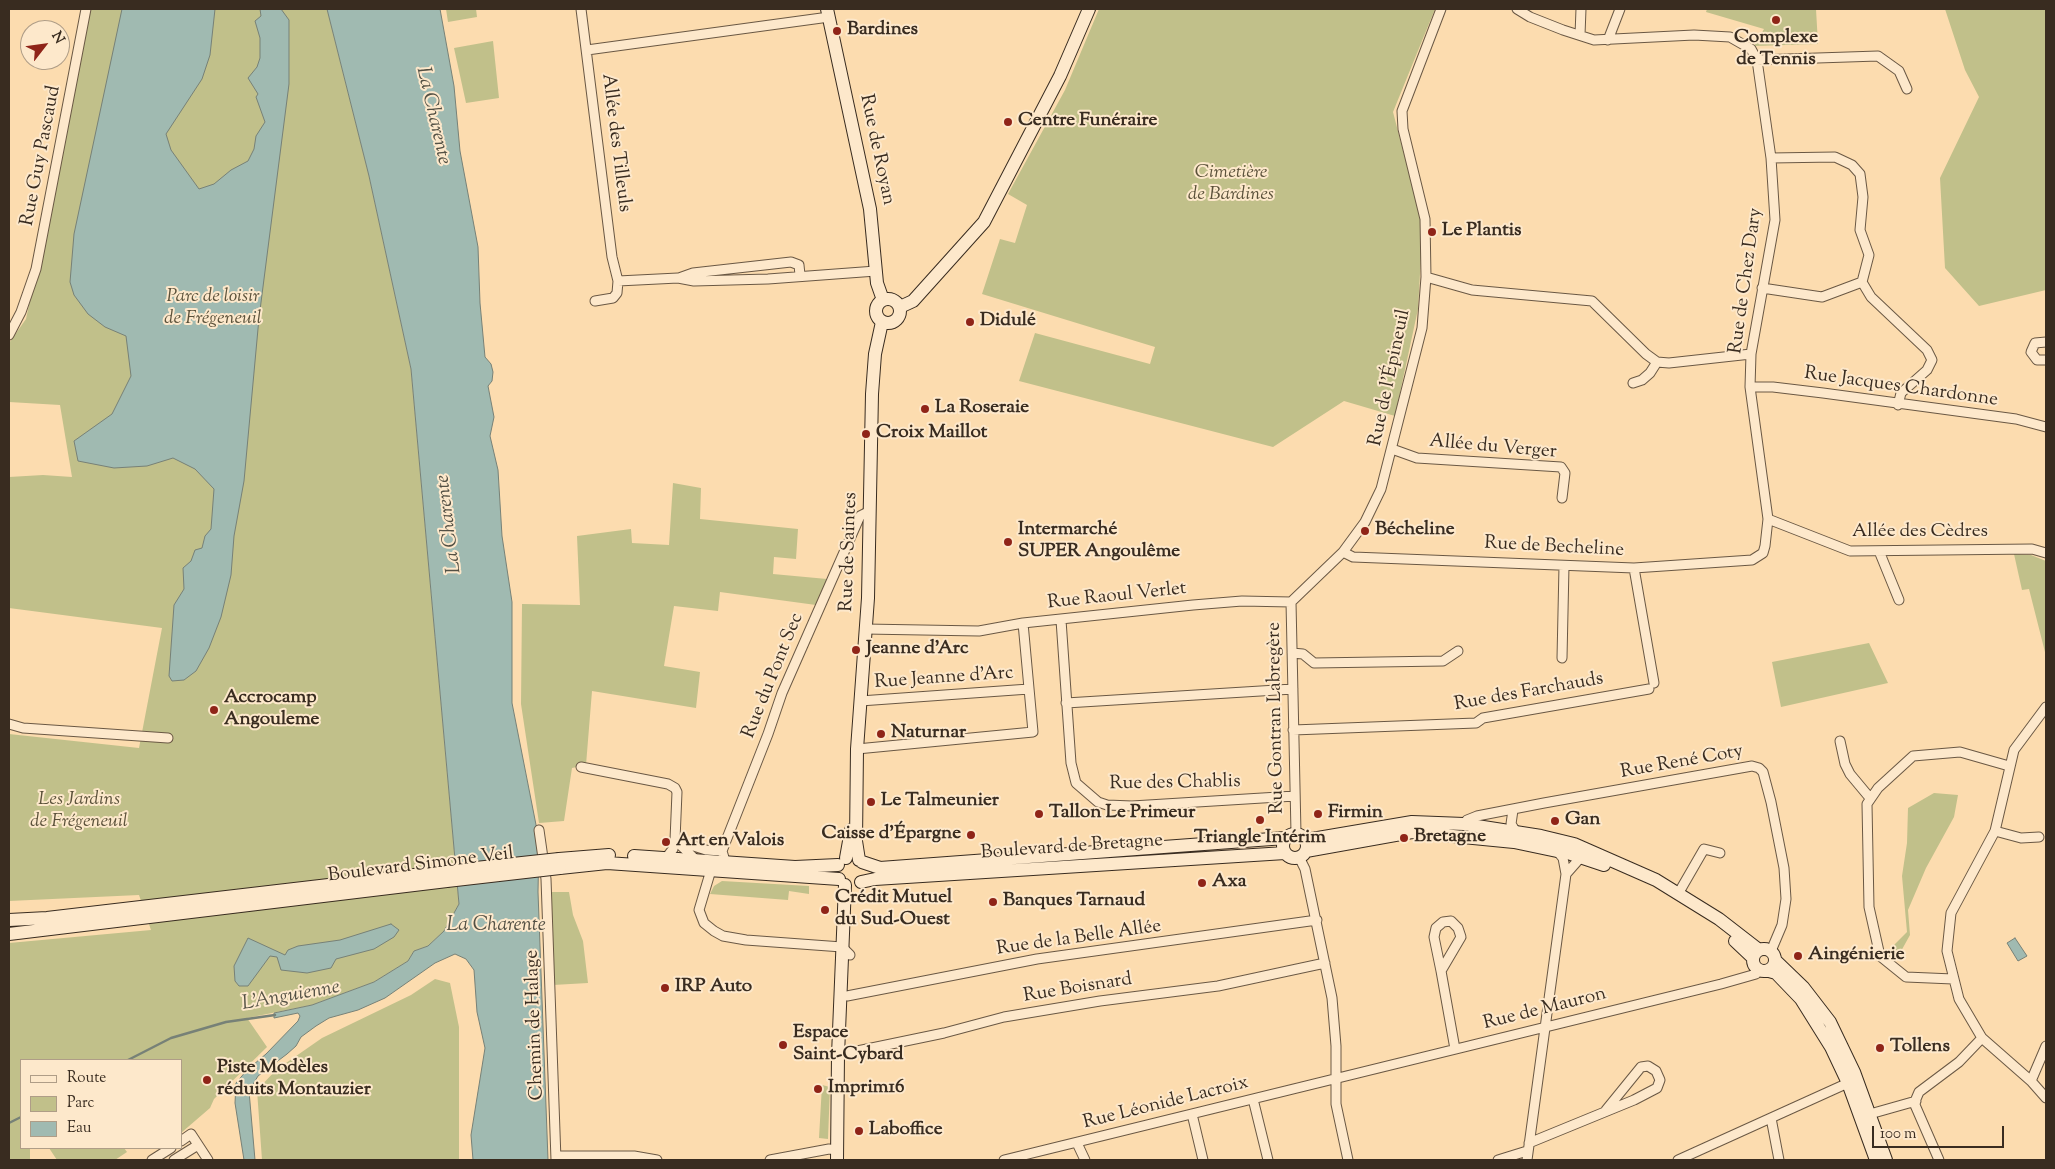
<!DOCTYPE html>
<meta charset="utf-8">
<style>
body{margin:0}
#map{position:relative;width:2055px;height:1169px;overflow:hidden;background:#fcdcaf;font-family:"Sorts Mill Goudy",serif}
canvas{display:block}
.frame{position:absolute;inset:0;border:10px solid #392c20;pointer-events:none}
.legend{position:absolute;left:20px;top:1059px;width:162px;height:90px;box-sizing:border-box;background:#fde8cb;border:1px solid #af9d87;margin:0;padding:6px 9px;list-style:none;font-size:15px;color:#392c20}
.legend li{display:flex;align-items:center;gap:10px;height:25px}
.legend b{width:25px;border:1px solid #af9d87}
.north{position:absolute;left:20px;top:20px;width:50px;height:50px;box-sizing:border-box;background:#fde8cb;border:1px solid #af9d87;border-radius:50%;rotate:60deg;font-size:14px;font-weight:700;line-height:20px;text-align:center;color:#392c20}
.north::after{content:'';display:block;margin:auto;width:18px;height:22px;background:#8f2418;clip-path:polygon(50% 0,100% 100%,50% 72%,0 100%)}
.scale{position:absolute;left:1872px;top:1126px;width:132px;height:22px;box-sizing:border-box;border:2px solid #392c20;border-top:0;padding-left:6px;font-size:15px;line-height:18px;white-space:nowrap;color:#392c20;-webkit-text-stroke:4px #fde8cb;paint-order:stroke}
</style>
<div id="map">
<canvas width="2055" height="1169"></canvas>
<div class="frame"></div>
<ul class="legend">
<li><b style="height:6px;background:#fde8cb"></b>Route</li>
<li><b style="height:14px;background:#c1c08a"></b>Parc</li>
<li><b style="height:14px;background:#a0bab1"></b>Eau</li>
</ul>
<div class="north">N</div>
<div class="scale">100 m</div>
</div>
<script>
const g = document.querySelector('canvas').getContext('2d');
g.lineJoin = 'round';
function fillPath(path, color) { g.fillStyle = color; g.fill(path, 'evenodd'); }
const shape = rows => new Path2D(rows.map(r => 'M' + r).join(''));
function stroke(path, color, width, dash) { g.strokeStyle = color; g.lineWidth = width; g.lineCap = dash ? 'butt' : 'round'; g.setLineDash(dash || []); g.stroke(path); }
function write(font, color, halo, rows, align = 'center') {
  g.font = font + ' "Sorts Mill Goudy",serif'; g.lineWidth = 4; g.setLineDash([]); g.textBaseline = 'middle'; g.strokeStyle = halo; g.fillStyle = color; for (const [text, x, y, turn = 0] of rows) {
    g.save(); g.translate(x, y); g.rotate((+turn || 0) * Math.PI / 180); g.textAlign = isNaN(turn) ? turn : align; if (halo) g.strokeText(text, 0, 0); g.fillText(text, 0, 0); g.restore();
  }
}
fillPath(shape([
 [91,9,327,9,369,176,411,369,459,904,444,931,428,946,414,951,408,961,374,982,312,1005,247,1018,267,1047,214,1099,210,1108,181,1133,181,1060,21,1060,21,1148,30,1148,30,1160,9,1160,9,943,151,930,139,895,9,901,9,734,139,748,162,628,9,608,9,477,43,475,72,477,60,405,9,402,9,343,26,319],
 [446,9,476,9,477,17,448,22],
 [1099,9,1435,9,1393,112,1420,216,1421,256,1418,309,1395,416,1344,401,1273,447,1019,381,1035,333,1150,364,1155,347,982,294,1000,239,1015,243,1027,205,1008,194,1065,90],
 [1707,9,1816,9,1818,44,1754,46,1764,29,1706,12],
 [1945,9,2046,9,2046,290,1979,306,1945,268,1940,178,1979,97,1965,70],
 [493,41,499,98,466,103,454,48],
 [673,483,701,488,700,519,798,529,796,559,774,557,773,574,827,579,816,605,720,592,718,611,674,606,664,666,700,672,696,708,592,691,586,765,572,768,564,821,539,823,521,704,522,604,580,605,577,536,631,529,632,543,669,545],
 [2014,554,2031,555,2046,561,2046,656,2029,589,2022,590],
 [1869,643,1888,683,1781,707,1772,662],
 [1934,793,1958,795,1954,817,1926,868,1908,910,1910,935,1895,962,1886,953,1907,932,1902,876,1907,843,1908,808],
 [722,881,809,886,809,894,789,891,788,900,710,894,714,886],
 [549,892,569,892,573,915,583,941,588,983,553,985],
 [435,979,450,983,459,1027,459,1160,262,1160,257,1090,276,1070,322,1038,411,995],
 [822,1085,830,1087,828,1139,819,1138],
 [49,1148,124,1148,127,1152,115,1160,57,1160]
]), '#c1c08a');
const water = shape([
 [122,9,215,9,210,55,202,79,166,134,171,150,199,189,214,184,231,170,248,161,254,149,256,136,265,122,256,97,258,94,248,78,257,67,260,58,260,38,255,21,261,16,260,9,281,9,289,20,289,84,259,318,244,481,234,536,231,575,221,617,209,648,196,671,184,680,172,681,169,676,174,605,184,589,183,568,191,561,195,550,202,548,205,536,211,529,214,489,195,469,173,458,147,466,114,468,78,461,74,441,112,414,131,376,126,336,105,327,88,314,74,295,70,282,74,234,122,9],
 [327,9,440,9,454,86,460,151,478,247,480,303,485,357,491,364,493,372,492,381,488,386,494,417,490,436,498,470,502,536,512,602,512,703,539,840,538,892,548,1160,473,1160,471,1135,485,1048,477,1012,474,970,466,959,455,954,435,963,385,998,358,1010,329,1018,316,1026,301,1037,296,1046,287,1054,258,1076,249,1091,255,1160,244,1160,235,1103,236,1083,247,1070,266,1054,298,1021,300,1016,298,1013,274,1018,274,1013,312,1005,374,982,408,961,414,951,428,946,444,931,459,904,411,369,369,176,327,9],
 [391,924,399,930,394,937,374,949,336,959,331,968,307,973,281,970,277,957,270,956,248,986,239,986,235,981,234,966,248,938,285,955,288,950,298,946,340,940,391,924],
 [2015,938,2027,956,2018,961,2007,943,2015,938]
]);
fillPath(water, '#a0bab1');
stroke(water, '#778177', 1);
stroke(shape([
 [128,1060,171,1038,226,1022,275,1015],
 [9,1123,21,1117]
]), '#778177', 2.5);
const street = shape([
 [581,9,612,257,618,281],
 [1580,35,1581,9],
 [1608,40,1620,9],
 [587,50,829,17],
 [1757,60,1878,56,1899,71,1907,89],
 [1771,158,1835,157,1852,165,1860,174,1863,197,1860,230,1869,255,1862,282,1871,297,1927,350,1932,360,1927,370,1901,393,1898,405],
 [1426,277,1472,290,1592,301,1646,354,1657,362,1669,363,1751,354],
 [679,278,693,273,791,262,799,265,800,275],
 [1762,288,1822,297,1862,282],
 [595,301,613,298,617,293,618,281,678,278,694,281,768,279,876,271],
 [9,335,21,312,36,269,86,9],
 [2046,342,2035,343,2031,352,2037,360,2046,360],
 [1633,383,1642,380,1650,373,1657,362],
 [1750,387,1773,387,1823,393,2016,419,2046,427],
 [1392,449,1417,458,1561,467,1565,473,1562,498],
 [1768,519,1850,551,2032,549,2046,553],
 [1879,551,1899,600],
 [1343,552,1353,557,1634,568,1752,560,1763,553,1765,546,1768,519,1750,387,1751,354,1775,220,1771,158,1757,60,1751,49,1730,37,1694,35,1594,40,1563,30,1530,17,1517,9],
 [1634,568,1654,683],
 [1291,602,1296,833],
 [1061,620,1071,763,1076,783,1098,802,1107,805,1132,806,1295,796],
 [865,629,979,631,1023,623,1193,605,1242,601,1291,602,1343,552,1365,522,1381,489,1422,328,1426,277,1425,219,1403,129,1402,111,1441,9],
 [1292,653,1303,654,1314,663,1443,661,1458,651],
 [1562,658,1564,566],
 [860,701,1029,689],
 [1066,703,1293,689],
 [2046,707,2014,750,1995,831,1951,913,1947,951,1959,999,1982,1038,2031,1081,2046,1098],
 [9,724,23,728,168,738],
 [1293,730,1476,723,1483,718,1649,689],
 [1840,741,1845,764,1850,774,1870,798],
 [857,749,1033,732,1023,623],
 [581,767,668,784,675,788,677,792,675,840,706,850,722,851],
 [1513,810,1511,824,1516,832],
 [1464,824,1467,820,1477,816,1544,803,1752,766,1759,768,1763,772,1771,802,1784,868,1786,899,1782,925,1771,951],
 [539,830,546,879,556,1160],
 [1995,831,2021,838,2039,837],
 [1299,857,1305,869,1332,998,1336,1046,1336,1104,1348,1160],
 [666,858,673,849,675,840,695,859],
 [725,861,722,851,768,734,782,693,860,516,870,511],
 [711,870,699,910,704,923,714,931,723,936,746,940,842,947,850,955],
 [1566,874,1581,857],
 [1678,894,1704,849,1720,853],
 [1441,971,1434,937,1436,928,1443,922,1451,921,1458,928,1461,937,1441,971,1455,1049],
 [1953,979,1906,977,1880,956,1869,907,1867,804,1878,788,1913,756,1960,752,2009,766],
 [847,996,1037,959,1317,920],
 [838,1055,944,1033,1004,1017,1100,1001,1218,986,1325,963],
 [2031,1081,2046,1046],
 [1253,1099,1268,1160],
 [1192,1114,1203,1160],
 [1870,1114,1916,1101],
 [1771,1118,1779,1160],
 [181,1141,191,1134,208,1160],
 [1077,1143,1085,1160],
 [1529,1143,1634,1100,1657,1088,1660,1080,1656,1071,1648,1066,1641,1067,1606,1110],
 [556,1156,634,1156,657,1160],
 [152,1160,171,1148],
 [174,1160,198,1145],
 [770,1160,829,1149,837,1150],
 [1004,1160,1721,984,1756,974,1758,969],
 [1498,1160,1527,1151],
 [1527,1160,1566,874,1563,858,1557,851],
 [1678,1160,1848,1083],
 [1939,1160,1915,1105,1916,1099,1919,1092,1959,1062,1982,1038]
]);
const secondary = shape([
 [827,9,870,209,877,283,883,300],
 '876 311a12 12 0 1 1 24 0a12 12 0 1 1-24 0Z',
 [900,307,913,301,984,222,1060,76,1089,9],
 '1283 846a12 12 0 1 1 24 0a12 12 0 1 1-24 0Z',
 [1306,840,1412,822,1464,824,1541,836,1574,844,1656,880,1719,919,1759,950],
 [1306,851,1412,832,1514,842,1571,854,1604,865],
 [634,856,795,867,838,865],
 [846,858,851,830],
 [559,859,609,855],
 [859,860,856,841,857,749,868,598,872,394,875,354,882,322],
 [862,862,880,868,1285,838],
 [560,868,607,863,839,879],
 [861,882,875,879,1285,853],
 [9,920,47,918,448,871],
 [9,934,447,881],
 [1735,941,1753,958],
 '1753 960a11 11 0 1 1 22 0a11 11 0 1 1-22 0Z',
 [1776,961,1803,987,1830,1022,1854,1072,1886,1160],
 [1769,971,1776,973,1801,999,1831,1047,1848,1083,1876,1160],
 [837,1160,838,1055,845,885]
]);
stroke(street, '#6a5844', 11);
stroke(secondary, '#392c20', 14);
stroke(street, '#fde8cb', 9);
stroke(secondary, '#fde8cb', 12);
const secondaryBridge = shape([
 [448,871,559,859],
 [447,881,560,868]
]);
stroke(secondaryBridge, '#392c20', 14, []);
stroke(secondaryBridge, '#fde8cb', 12);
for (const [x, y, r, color] of [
 [1776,20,5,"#8f2418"],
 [837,31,5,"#8f2418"],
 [1008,122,5,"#8f2418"],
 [1432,232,5,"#8f2418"],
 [970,322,5,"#8f2418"],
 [925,409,5,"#8f2418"],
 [866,434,5,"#8f2418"],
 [1365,531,5,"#8f2418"],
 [1008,542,5,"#8f2418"],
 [856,650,5,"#8f2418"],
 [214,710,5,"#8f2418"],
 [881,734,5,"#8f2418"],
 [871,802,5,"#8f2418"],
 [1039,814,5,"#8f2418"],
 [1318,814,5,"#8f2418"],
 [1260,820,5,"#8f2418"],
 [1555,821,5,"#8f2418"],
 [971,835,5,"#8f2418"],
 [1404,838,5,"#8f2418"],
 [666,842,5,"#8f2418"],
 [1202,883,5,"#8f2418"],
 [993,902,5,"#8f2418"],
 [825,910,5,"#8f2418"],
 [1798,956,5,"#8f2418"],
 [665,988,5,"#8f2418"],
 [783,1045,5,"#8f2418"],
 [1880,1048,5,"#8f2418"],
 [207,1080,5,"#8f2418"],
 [818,1089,5,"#8f2418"],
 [859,1131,5,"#8f2418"]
]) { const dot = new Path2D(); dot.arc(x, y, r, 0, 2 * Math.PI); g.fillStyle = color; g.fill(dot); stroke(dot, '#fde8cb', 2); }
write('bold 19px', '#392c20', '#fde8cb', [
 ["Bardines",847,31],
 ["Complexe",1776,39,"center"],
 ["de Tennis",1776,61,"center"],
 ["Centre Funéraire",1018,122],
 ["Le Plantis",1442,232],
 ["Didulé",980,322],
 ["La Roseraie",935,409],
 ["Croix Maillot",876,434],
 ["Intermarché",1018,531],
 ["SUPER Angoulême",1018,553],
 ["Bécheline",1375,531],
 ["Jeanne d'Arc",866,650],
 ["Accrocamp",224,699],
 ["Angouleme",224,721],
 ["Naturnar",891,734],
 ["Le Talmeunier",881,802],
 ["Tallon Le Primeur",1049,814],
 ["Firmin",1328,814],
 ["Gan",1565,821],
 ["Caisse d'Épargne",961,835,"right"],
 ["Bretagne",1414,838],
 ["Triangle Intérim",1260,839,"center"],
 ["Art en Valois",676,842],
 ["Axa",1212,883],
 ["Crédit Mutuel",835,899],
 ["du Sud-Ouest",835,921],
 ["Banques Tarnaud",1003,902],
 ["Aingénierie",1808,956],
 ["IRP Auto",675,988],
 ["Espace",793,1034],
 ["Saint-Cybard",793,1056],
 ["Tollens",1890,1048],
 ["Piste Modèles",217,1069],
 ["réduits Montauzier",217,1091],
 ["Imprim16",828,1089],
 ["Laboffice",869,1131]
], 'left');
write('19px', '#392c20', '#fde8cb', [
 ["Allée des Tilleuls",615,143,83],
 ["Rue de Royan",876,150,78],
 ["Rue Guy Pascaud",42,156,-79],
 ["Rue de Chez Dary",1747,281,-82],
 ["Rue de l'Épineuil",1391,378,-78],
 ["Rue Jacques Chardonne",1901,388,8],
 ["Allée du Verger",1493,448,5],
 ["Allée des Cèdres",1920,533],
 ["Rue de Becheline",1554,548,3],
 ["Rue de Saintes",850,552,-88],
 ["Rue Raoul Verlet",1117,597,-6],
 ["Rue du Pont Sec",774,676,-68],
 ["Rue Jeanne d'Arc",944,679,-4],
 ["Rue des Farchauds",1529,693,-10],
 ["Rue Gontran Labregère",1277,718,-91],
 ["Rue René Coty",1682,763,-10],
 ["Rue des Chablis",1175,784,-1],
 ["Boulevard de Bretagne",1072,848,-4],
 ["Boulevard Simone Veil",421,866,-7],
 ["Rue de la Belle Allée",1079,939,-8],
 ["Rue Boisnard",1078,989,-9],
 ["Rue de Mauron",1545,1010,-14],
 ["Chemin de Halage",536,1025,-92],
 ["Rue Léonide Lacroix",1166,1104,-14]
]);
write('italic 19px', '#5b513a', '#fde8cb', [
 ["Cimetière",1231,174],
 ["de Bardines",1231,196],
 ["Parc de loisir",213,298],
 ["de Frégeneuil",213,320],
 ["Les Jardins",79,801],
 ["de Frégeneuil",79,823]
]);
write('italic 20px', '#535044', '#fde8cb', [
 ["La Charente",432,116,77],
 ["La Charente",450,524,-97],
 ["La Charente",496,927],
 ["L'Anguienne",291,997,-10]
]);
</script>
